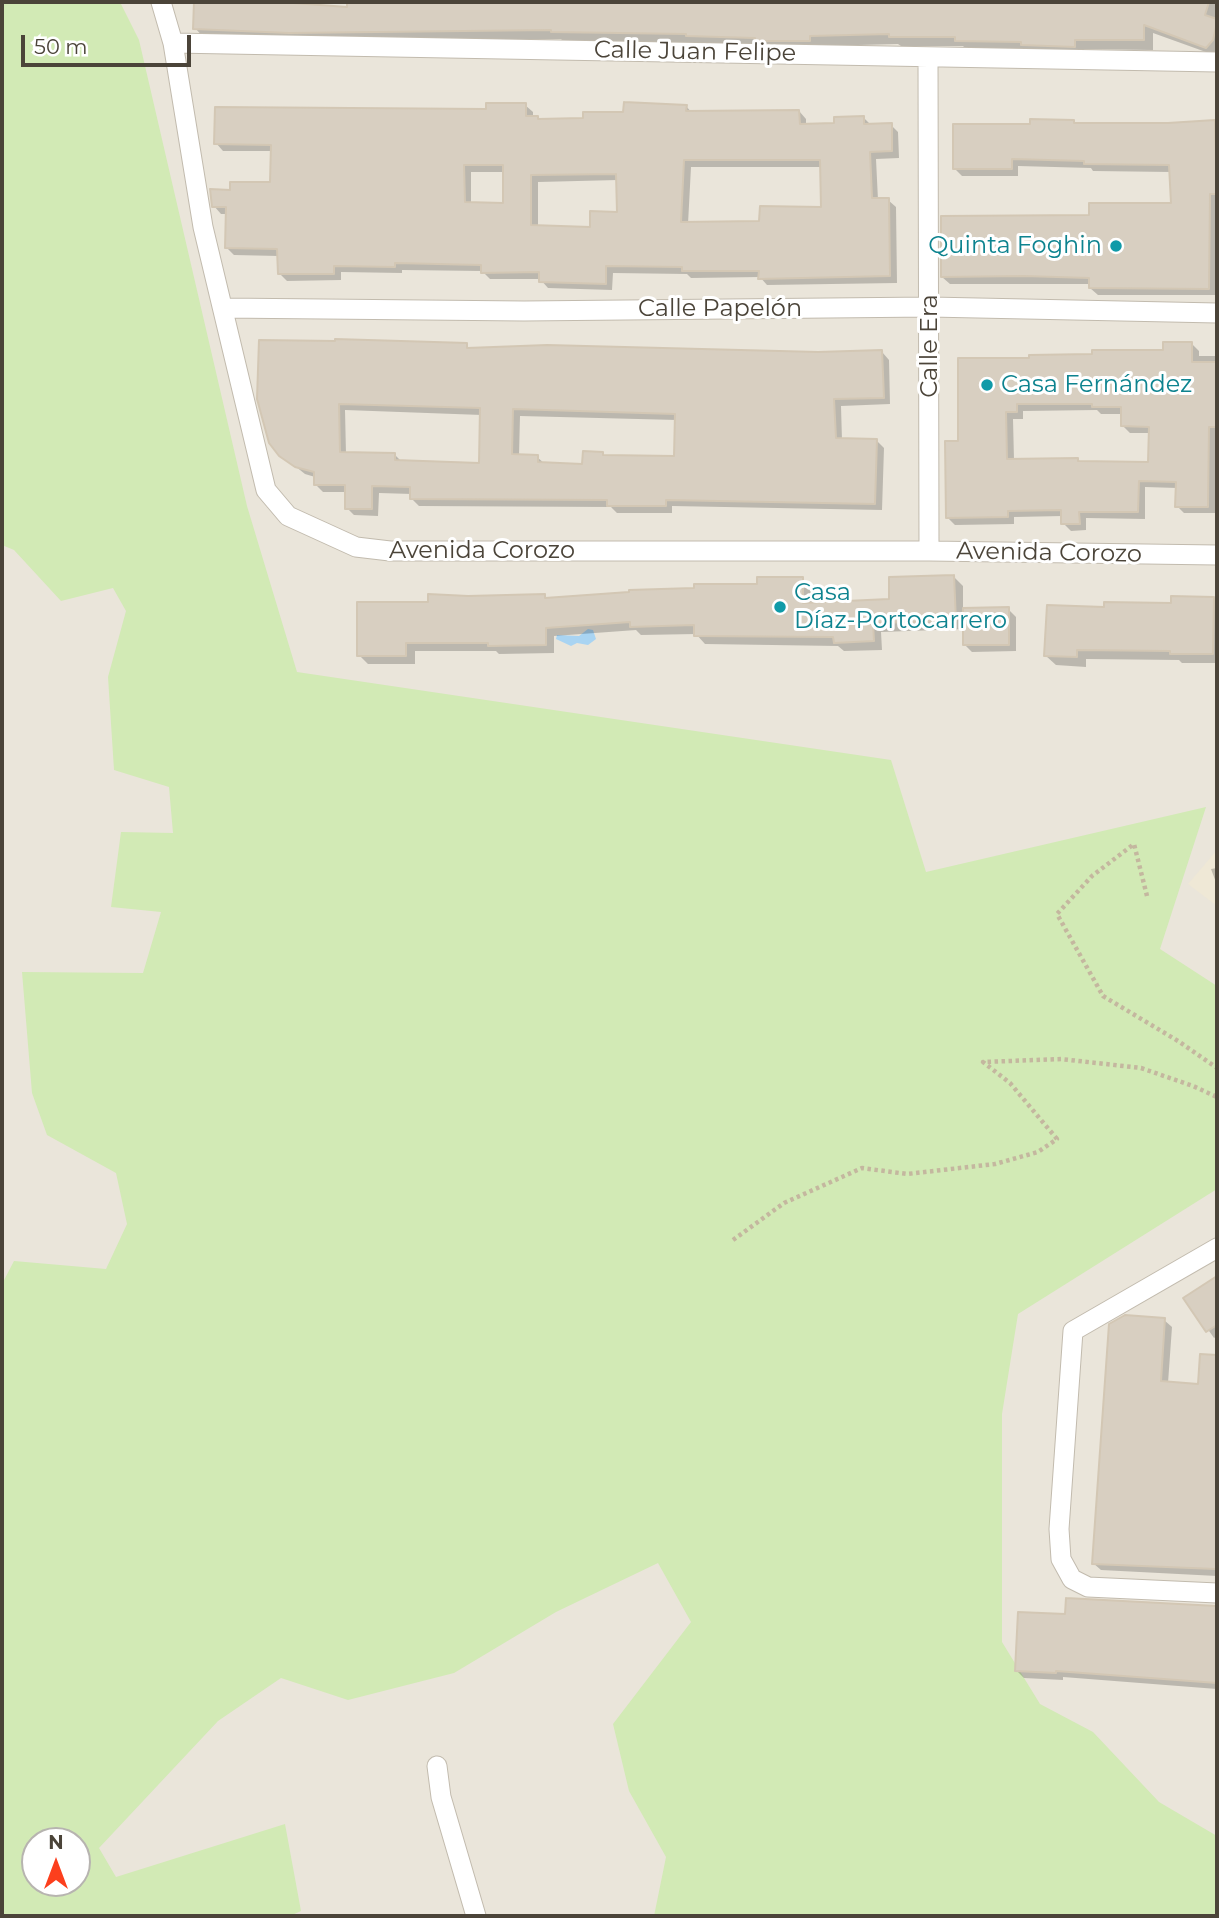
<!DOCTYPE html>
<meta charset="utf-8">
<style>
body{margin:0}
#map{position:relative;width:1219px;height:1918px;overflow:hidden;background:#f6f3ec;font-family:Montserrat,sans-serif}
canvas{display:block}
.frame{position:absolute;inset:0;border:4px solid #4b4439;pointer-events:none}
.north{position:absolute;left:21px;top:1827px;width:70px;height:70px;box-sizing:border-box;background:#fff;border:2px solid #b7b4b0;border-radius:50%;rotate:0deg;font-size:19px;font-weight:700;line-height:28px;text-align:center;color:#4b4439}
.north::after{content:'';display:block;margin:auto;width:24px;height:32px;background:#fc3f1d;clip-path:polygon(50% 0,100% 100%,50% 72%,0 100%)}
.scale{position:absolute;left:21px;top:35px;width:170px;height:32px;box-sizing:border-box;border:4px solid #4b4439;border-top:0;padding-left:9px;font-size:21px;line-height:24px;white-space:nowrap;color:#4b4439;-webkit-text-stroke:5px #fff;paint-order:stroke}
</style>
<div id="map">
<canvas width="1219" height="1918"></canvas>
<div class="frame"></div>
<div class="north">N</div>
<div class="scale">50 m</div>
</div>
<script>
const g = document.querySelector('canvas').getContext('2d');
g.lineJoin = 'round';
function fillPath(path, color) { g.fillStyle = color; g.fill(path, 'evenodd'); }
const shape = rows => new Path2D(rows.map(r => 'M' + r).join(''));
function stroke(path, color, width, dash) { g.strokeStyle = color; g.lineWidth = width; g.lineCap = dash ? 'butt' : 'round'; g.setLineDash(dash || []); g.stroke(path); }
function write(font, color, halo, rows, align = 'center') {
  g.font = font + ' Montserrat,sans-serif'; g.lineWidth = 6; g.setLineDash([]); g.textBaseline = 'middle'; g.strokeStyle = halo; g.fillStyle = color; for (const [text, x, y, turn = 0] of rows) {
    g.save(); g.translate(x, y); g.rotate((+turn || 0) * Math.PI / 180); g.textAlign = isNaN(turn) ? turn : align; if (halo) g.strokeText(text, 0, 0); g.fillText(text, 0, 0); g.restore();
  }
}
fillPath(shape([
 [2,2,1217,2,1217,1916,2,1916],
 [35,1841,77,1841,77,1883,35,1883]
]), '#eae5da');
fillPath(shape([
 [1217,850,1217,906,1188,884]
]), '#efe8d6');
fillPath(shape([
 [2,2,120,2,139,40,247,506,297,672,891,760,926,872,1206,807,1160,949,1217,986,1217,1189,1018,1314,1002,1414,1002,1642,1040,1704,1093,1732,1159,1802,1217,1836,1217,1916,654,1916,666,1857,629,1791,613,1724,691,1622,658,1563,556,1612,454,1673,348,1700,281,1678,218,1721,99,1848,116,1877,285,1824,301,1911,290,1916,2,1916,2,1284,14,1261,106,1269,127,1224,116,1173,47,1135,32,1093,22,972,143,973,161,912,111,907,121,832,173,833,169,787,114,770,108,677,126,611,113,588,61,601,14,550,2,545],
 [35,1841,77,1841,77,1883,35,1883]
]), '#d2eab5');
fillPath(shape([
 [588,629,593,630,596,639,588,645,577,643,571,646,556,639,557,635,579,636]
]), '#a9d4f2');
fillPath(shape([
 [195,2,282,2,282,4,349,9,349,2,1217,2,1217,56,1153,33,1153,50,1084,49,1084,56,967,50,963,46,901,46,898,44,819,46,563,41,561,39,344,43,205,39,195,28],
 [525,105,533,112,533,118,540,121,585,120,686,106,692,113,799,111,806,119,806,125,836,124,864,118,871,125,891,125,898,132,899,158,876,159,878,200,888,200,896,207,897,283,767,285,760,277,691,278,687,274,613,273,612,290,548,288,540,279,490,279,482,271,402,270,402,273,341,272,341,280,287,281,279,273,279,256,234,255,227,248,228,214,221,214,214,206,232,191,272,184,273,151,223,151,216,143,488,111],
 [691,167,822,167,823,208,761,223,688,224],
 [471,172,505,172,505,204,471,204],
 [618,180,619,214,591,229,538,227,538,182],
 [1073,122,1076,124,1168,125,1217,122,1217,295,1098,295,1090,288,1090,284,950,284,942,277,1091,217,1173,205,1171,172,1093,171,1091,168,1018,166,1018,176,962,176,954,168,1031,125],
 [1192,344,1199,351,1199,356,1217,356,1217,513,1184,513,1177,506,1177,488,1145,487,1145,519,1086,518,1086,530,1071,531,1063,523,1063,516,1014,517,1014,524,955,525,948,518,959,443,1031,360,1164,352],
 [1097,410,1101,414,1123,414,1123,426,1130,433,1150,433,1150,464,1081,462,1077,459,1014,460,1013,419,1023,419,1023,411],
 [466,345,471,350,818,354,882,352,889,360,890,404,841,406,842,440,876,440,884,448,882,510,672,506,672,513,617,513,611,507,419,506,412,499,412,494,379,493,378,516,354,515,347,508,347,492,323,492,315,484,315,477,305,474,280,454,259,399],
 [345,410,482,415,481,465,402,462,394,454,346,454],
 [520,416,677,420,676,457,606,457,602,454,584,465,545,464,537,457,519,456],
 [954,577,963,586,963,610,1008,609,1016,617,1016,651,972,652,965,645,965,629,881,632,882,650,844,651,838,646,705,644,696,634,641,635,636,630,554,636,554,653,499,654,496,651,415,651,415,664,368,664,359,655,430,604,468,598,544,596,548,600,759,586,803,579,812,588,812,604,891,601],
 [1173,598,1217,598,1217,663,1182,663,1179,660,1086,659,1086,667,1056,665,1046,656,1106,609,1172,605],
 [1217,868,1217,885,1211,869],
 [1217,1278,1217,1336,1214,1338,1186,1298],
 [1164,1320,1172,1327,1168,1383,1200,1386,1202,1356,1217,1357,1217,1576,1101,1570,1093,1563],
 [1068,1600,1217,1607,1217,1689,1063,1677,1063,1680,1024,1678,1017,1671,1067,1616]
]), '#0003');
const building = shape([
 [194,2,280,2,347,7,347,2,1209,2,1205,15,1217,19,1217,23,1213,40,1206,48,1144,25,1144,40,1075,40,1075,47,1021,45,1021,42,955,41,955,37,889,37,889,34,810,36,810,41,755,41,755,38,686,36,686,34,551,32,551,30,289,33,193,29,194,2],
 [624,102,687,105,686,111,799,110,800,124,834,123,834,117,864,116,864,124,892,123,892,151,870,152,872,198,889,198,890,276,758,279,759,271,682,271,682,267,606,266,606,284,539,282,539,272,481,273,481,265,395,263,395,267,334,266,334,274,278,274,277,249,225,248,226,207,212,207,210,189,230,190,230,182,270,182,271,145,214,144,215,107,486,109,486,103,526,103,526,116,538,116,538,119,583,118,583,112,623,112,624,102],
 [684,160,820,160,821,207,760,206,759,221,681,222,684,160],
 [464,165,503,165,503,203,465,202,464,165],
 [616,174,617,212,590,211,590,227,531,225,531,175,616,174],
 [1030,119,1074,120,1074,123,1168,123,1215,120,1217,194,1210,194,1209,289,1089,288,1089,278,1024,276,941,277,941,216,1089,215,1089,203,1171,203,1169,165,1084,164,1084,161,1012,159,1012,169,953,169,953,124,1030,124,1030,119],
 [335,339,467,343,467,348,547,345,818,352,882,350,884,398,834,399,836,438,877,439,875,504,666,500,666,506,607,506,607,500,410,499,410,487,372,486,372,509,345,509,345,485,314,485,314,472,295,467,279,456,269,443,257,399,259,340,335,341,335,339],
 [339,404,480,408,479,463,395,460,395,453,340,452,339,404],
 [513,409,675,414,674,456,603,455,603,452,583,451,582,464,538,462,538,455,512,454,513,409],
 [1163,342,1192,342,1192,362,1217,362,1216,427,1209,427,1208,507,1175,507,1176,482,1139,481,1138,512,1079,512,1080,524,1061,524,1061,510,1008,511,1008,517,946,518,945,441,958,441,958,358,1029,358,1029,355,1092,354,1092,350,1163,350,1163,342],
 [1017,404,1092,404,1092,407,1121,407,1121,426,1149,427,1148,462,1078,461,1078,458,1007,459,1006,412,1017,412,1017,404],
 [954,575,956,621,873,623,874,641,834,643,833,637,694,636,694,625,630,627,630,622,546,628,546,645,488,646,488,643,406,643,406,656,357,656,357,602,428,602,428,594,468,596,545,594,545,598,629,592,629,590,694,588,694,584,757,584,757,577,803,577,803,603,889,599,889,577,954,575],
 [1171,596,1214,597,1213,654,1170,654,1170,651,1077,650,1077,657,1044,656,1047,605,1104,607,1104,602,1171,603,1171,596],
 [1009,607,1009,645,963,645,963,608,1009,607],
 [1217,1276,1217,1325,1206,1332,1183,1298,1217,1276],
 [1125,1315,1165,1318,1161,1381,1198,1384,1200,1354,1217,1355,1216,1569,1092,1564,1109,1324,1125,1315],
 [1066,1598,1217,1606,1217,1683,1056,1671,1056,1673,1015,1671,1018,1612,1065,1614,1066,1598]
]);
fillPath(building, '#d8cfc1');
stroke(building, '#d3c7b4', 2);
const minor = shape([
 [161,2,173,43,203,227,266,490,288,516,356,547,390,551,929,551,1217,555],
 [173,43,1217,62],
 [928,57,929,551],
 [223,308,524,311,930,307,1217,313],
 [1217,1248,1073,1331,1059,1529,1061,1559,1072,1579,1088,1587,1217,1593],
 [437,1766,441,1797,476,1916]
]);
stroke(minor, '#c2bbae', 21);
stroke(shape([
 [1147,896,1134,844,1092,876,1057,914,1103,996,1178,1041,1217,1068],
 [733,1240,784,1203,862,1168,907,1174,995,1164,1038,1152,1057,1139,1010,1083,983,1062,1061,1059,1141,1068,1193,1086,1217,1097]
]), '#c4b79f', 4.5, [3.5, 3.5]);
stroke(minor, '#fff', 19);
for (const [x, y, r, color] of [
 [1116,246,7,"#0f9aa8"],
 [987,385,7,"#0f9aa8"],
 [780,607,7,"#0f9aa8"]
]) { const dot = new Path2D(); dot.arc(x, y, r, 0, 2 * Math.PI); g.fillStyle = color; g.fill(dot); stroke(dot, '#fff', 2.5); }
write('24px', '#4b4439', '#fff', [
 ["Calle Juan Felipe",695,52,1],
 ["Calle Papelón",720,309],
 ["Calle Era",930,346,-90],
 ["Avenida Corozo",482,551],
 ["Avenida Corozo",1049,553,1]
]);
write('24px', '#0d838f', '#fff', [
 ["Quinta Foghin",1102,246,"right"],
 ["Casa Fernández",1001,385],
 ["Casa",794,593],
 ["Díaz-Portocarrero",794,621]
], 'left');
</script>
